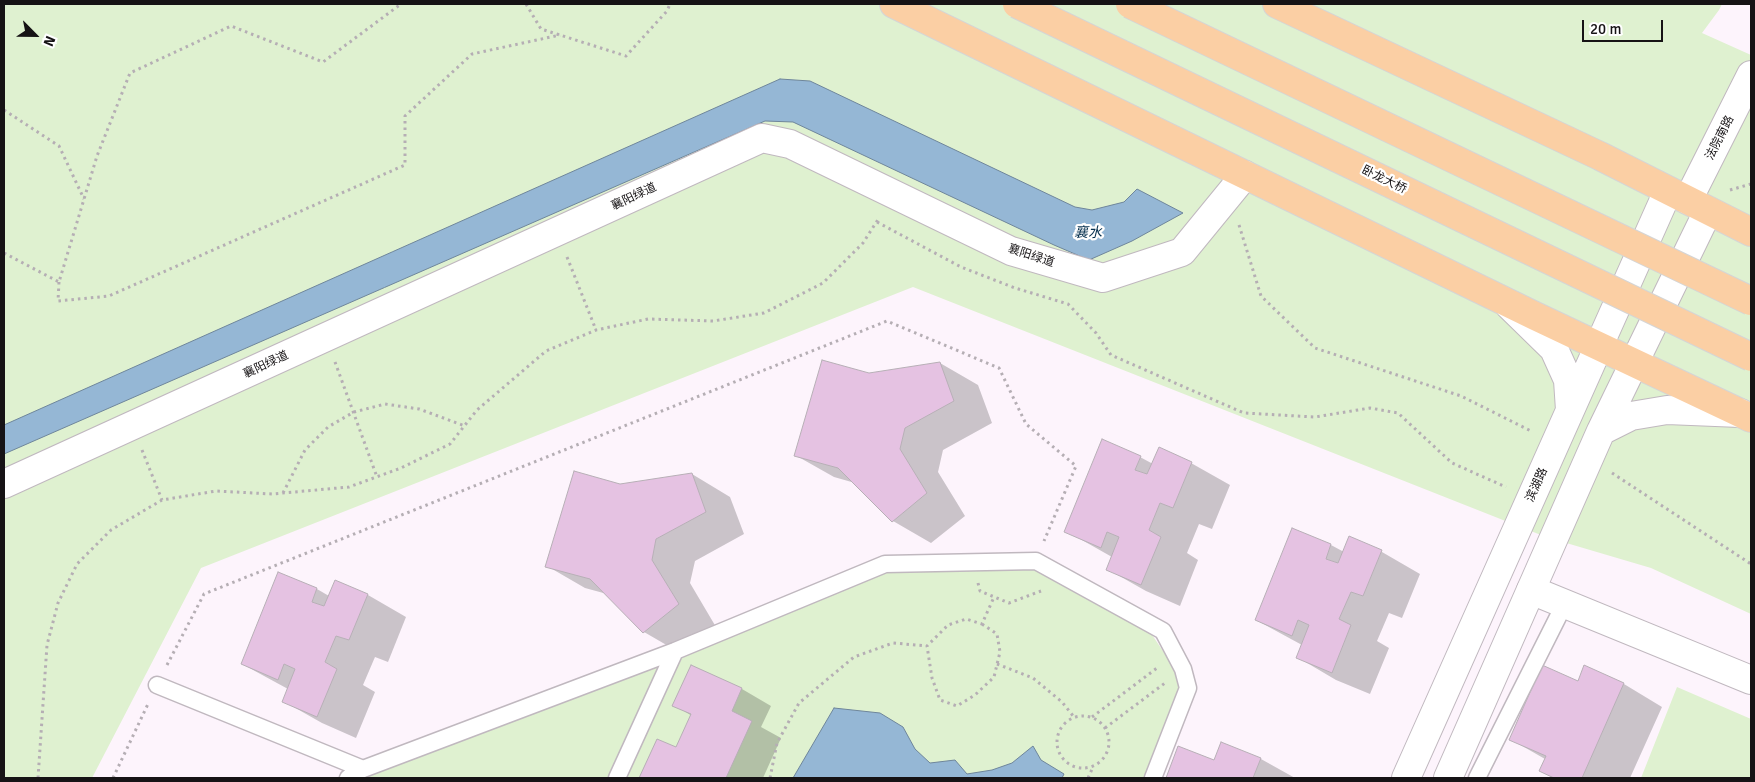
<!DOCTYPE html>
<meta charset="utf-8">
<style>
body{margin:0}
#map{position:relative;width:1755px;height:782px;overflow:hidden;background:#fdf4fc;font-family:Signika,sans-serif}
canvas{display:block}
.frame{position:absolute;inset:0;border:5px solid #161315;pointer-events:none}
.north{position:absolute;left:10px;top:10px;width:50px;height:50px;-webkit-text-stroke:4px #fff;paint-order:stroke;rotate:113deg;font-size:14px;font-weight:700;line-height:20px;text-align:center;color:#161315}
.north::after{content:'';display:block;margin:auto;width:18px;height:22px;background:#161315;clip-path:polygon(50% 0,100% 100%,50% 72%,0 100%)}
.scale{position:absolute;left:1582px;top:20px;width:81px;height:22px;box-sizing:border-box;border:2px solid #161315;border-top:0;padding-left:6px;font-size:15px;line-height:18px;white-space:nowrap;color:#161315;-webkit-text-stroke:4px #fff;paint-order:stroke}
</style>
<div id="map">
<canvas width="1755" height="782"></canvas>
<div class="frame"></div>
<div class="north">N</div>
<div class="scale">20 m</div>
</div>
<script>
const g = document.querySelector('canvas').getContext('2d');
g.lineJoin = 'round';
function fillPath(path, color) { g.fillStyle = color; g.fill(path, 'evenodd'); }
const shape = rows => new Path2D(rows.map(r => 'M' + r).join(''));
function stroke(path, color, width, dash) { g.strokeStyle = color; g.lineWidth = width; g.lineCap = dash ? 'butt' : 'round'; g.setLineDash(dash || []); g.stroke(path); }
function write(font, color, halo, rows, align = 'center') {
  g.font = font + ' Signika,"Noto Sans SC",sans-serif'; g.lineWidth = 4.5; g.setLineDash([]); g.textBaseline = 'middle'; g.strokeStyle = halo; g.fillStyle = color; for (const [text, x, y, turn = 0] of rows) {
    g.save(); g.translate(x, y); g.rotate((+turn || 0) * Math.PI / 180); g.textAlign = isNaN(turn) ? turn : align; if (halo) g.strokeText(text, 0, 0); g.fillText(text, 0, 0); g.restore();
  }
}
fillPath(shape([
 [4,4,1722,4,1719,10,1702,33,1751,55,1751,614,1651,568,1546,537,913,287,201,568,92,778,4,778],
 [1036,561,1144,623,1188,688,1153,778,348,778,885,564],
 [1677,687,1751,719,1751,778,1641,778]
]), '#dff1d0');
const water = shape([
 [780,79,810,81,1075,207,1092,210,1124,202,1137,189,1183,213,1132,241,1089,260,1054,245,793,122,765,121,4,454,4,425,780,79],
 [834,708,880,713,903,727,915,749,930,763,955,760,967,774,992,770,1012,763,1033,746,1041,760,1064,774,1062,778,793,778,834,708]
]);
fillPath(water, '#95b7d5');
stroke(water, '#6f869b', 1);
fillPath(shape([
 [940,363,978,385,992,423,943,450,938,472,965,516,931,543,893,521,855,483,834,477,795,455,868,375],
 [1140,457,1153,464,1191,463,1230,485,1212,529,1199,524,1187,553,1198,560,1180,606,1146,591,1107,569,1112,557,1066,531],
 [692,474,730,497,744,534,695,561,690,583,716,627,682,654,644,632,607,594,585,588,547,566,620,486],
 [1293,530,1331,545,1344,552,1350,538,1382,552,1420,574,1402,618,1389,613,1377,641,1389,648,1370,694,1336,680,1297,657,1302,645,1256,620],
 [336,581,368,595,406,617,388,662,375,657,363,685,375,692,356,738,322,723,283,701,288,689,242,664,317,589,329,596],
 [691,667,742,689,771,706,761,727,781,738,763,778,641,778,657,740,677,749,692,716,674,705],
 [1585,667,1624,684,1662,707,1630,778,1553,778,1540,771,1545,759,1510,739,1578,682],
 [1222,744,1261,759,1295,778,1167,778,1179,748,1215,762]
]), '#0003');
const building = shape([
 [822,360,869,373,940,362,954,401,905,428,900,449,927,493,892,522,838,468,794,456,822,360],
 [1102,439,1141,456,1135,470,1147,474,1159,447,1192,462,1173,508,1160,503,1149,530,1161,537,1141,585,1106,570,1119,537,1107,532,1101,548,1064,532,1102,439],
 [574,471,620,484,692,473,706,512,656,539,652,560,679,604,643,633,590,579,545,567,574,471],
 [1292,528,1331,544,1326,559,1338,563,1349,536,1382,550,1363,596,1351,592,1339,619,1351,625,1332,673,1296,658,1309,625,1298,620,1292,636,1255,620,1292,528],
 [278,572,317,588,312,602,324,606,335,580,368,594,349,640,336,636,325,662,337,669,317,717,282,702,295,669,284,664,278,680,241,664,278,572],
 [691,665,742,688,732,711,752,721,726,778,639,778,657,739,676,747,691,714,672,706,691,665],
 [1542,665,1578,681,1584,665,1624,683,1582,778,1554,778,1539,771,1546,756,1509,740,1542,665],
 [1221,742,1261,758,1253,778,1166,778,1178,746,1214,760,1221,742]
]);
fillPath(building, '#e5c2e2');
stroke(building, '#b7afb6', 1);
const service = shape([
 [157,685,363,769,675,651,885,564,1036,561,1163,631,1183,669,1188,688,1153,778],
 [348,778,363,769],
 [617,778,675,651],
 [1477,778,1565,603]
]);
const minor = shape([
 [1688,200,1751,75],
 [4,484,762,138,790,144,1011,251,1103,278,1182,252,1245,175],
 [1531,590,1751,680]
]);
const tertiary = shape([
 [1510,306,1554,349,1568,380,1570,410],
 [1601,431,1631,416,1667,410,1740,413],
 [1406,778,1668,191],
 [1448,778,1601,431,1708,211]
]);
const trunk = shape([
 [894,4,1535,316,1751,418],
 [1277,4,1600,156,1751,232]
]);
stroke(service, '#c0b8bf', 19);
stroke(minor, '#c0b8bf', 30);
stroke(tertiary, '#c0b8bf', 30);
stroke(trunk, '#d5d5d5', 30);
stroke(shape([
 [526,4,541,29,626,56,667,11,670,4],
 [4,110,59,146,84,199],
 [1730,190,1751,184],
 [877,222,961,267,1015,288,1068,304,1096,333,1111,355,1244,413,1315,417,1370,408,1398,413,1452,463,1506,487],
 [1239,225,1261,296,1315,348,1461,396,1531,431],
 [4,253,59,282,97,156,130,73,231,26,323,62,401,4],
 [567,257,596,330],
 [59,282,58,301,109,296,405,165,405,116,472,54,560,35],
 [335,362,377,477],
 [142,450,162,500],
 [1612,473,1751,564],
 [283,493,305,450,328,427,354,412,385,404,419,409,465,426],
 [978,583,980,591,1009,603,1041,591],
 [982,624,997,634,1000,652,994,677,975,695,957,706,940,700,932,678,927,646,948,625,966,619,982,624,994,597],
 [997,664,1033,678,1062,702,1074,717],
 [167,665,204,594,887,321,999,368,1026,424,1076,466,1044,541],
 '1057 742a26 26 0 1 1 52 0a26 26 0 1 1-52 0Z',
 [1092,717,1157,668],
 [1105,728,1165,683],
 [38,778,47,645,58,603,77,564,111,530,162,500,216,491,272,494,349,487,401,468,450,444,477,410,546,351,596,330,648,319,713,321,764,313,823,283,863,243,879,218],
 [113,778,148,704],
 [770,778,777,743,799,703,854,657,893,643,927,646],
 [1088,778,1093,767]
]), '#b5aeb4', 3, [2.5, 4]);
stroke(service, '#fff', 16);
stroke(minor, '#fff', 28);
stroke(tertiary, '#fff', 28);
stroke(trunk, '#fbcfa4', 28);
const trunkBridge = shape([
 [1017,4,1751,357],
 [1130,4,1751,301]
]);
stroke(trunkBridge, '#d5d5d5', 30, []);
stroke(trunkBridge, '#fbcfa4', 28);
write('12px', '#161315', '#fff', [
 ["法院南路",1720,138,-63],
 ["卧龙大桥",1384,180,26],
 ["襄阳绿道",634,197,-25],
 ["襄阳绿道",1031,256,18],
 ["襄阳绿道",266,365,-25],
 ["滨湖路",1537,485,-66]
]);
write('italic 14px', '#07314f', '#fff', [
 ["襄水",1088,233]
]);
</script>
